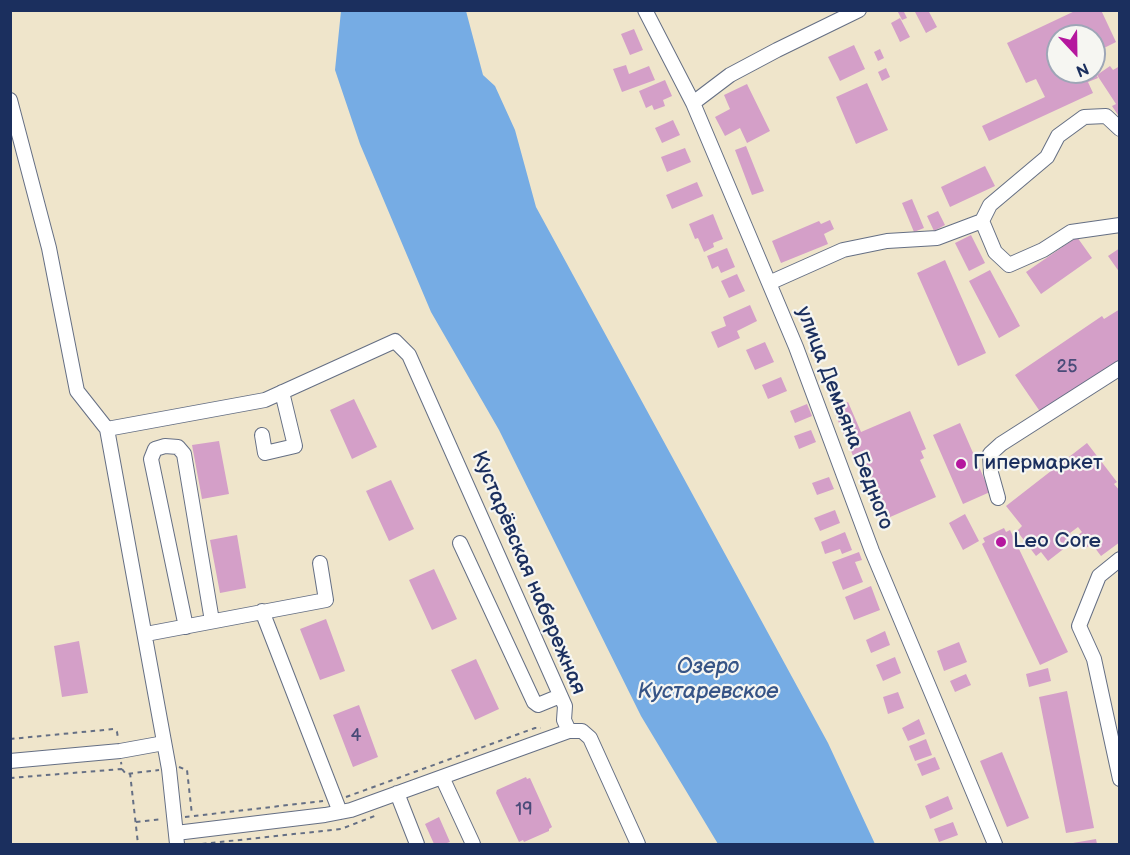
<!DOCTYPE html>
<meta charset="utf-8">
<style>
body{margin:0}
#map{position:relative;width:1130px;height:855px;overflow:hidden;background:#efe5cb;font-family:"Balsamiq Sans",sans-serif}
canvas{display:block}
.frame{position:absolute;inset:0;border:12px solid #1b2f5e;pointer-events:none}
.north{position:absolute;left:1046px;top:24px;width:60px;height:60px;box-sizing:border-box;background:#f6f6f2;border:2px solid #9ea6b7;border-radius:50%;rotate:158deg;font-size:16px;font-weight:700;line-height:24px;text-align:center;color:#1b2f5e}
.north::after{content:'';display:block;margin:auto;width:21px;height:27px;background:#b5179e;clip-path:polygon(50% 0,100% 100%,50% 72%,0 100%)}
</style>
<div id="map">
<canvas width="1130" height="855"></canvas>
<div class="frame"></div>
<div class="north">N</div>
</div>
<script>
const g = document.querySelector('canvas').getContext('2d');
g.lineJoin = 'round';
function fillPath(path, color) { g.fillStyle = color; g.fill(path, 'evenodd'); }
const shape = rows => new Path2D(rows.map(r => 'M' + r).join(''));
function stroke(path, color, width, dash) { g.strokeStyle = color; g.lineWidth = width; g.lineCap = dash ? 'butt' : 'round'; g.setLineDash(dash || []); g.stroke(path); }
function write(font, color, halo, rows, align = 'center') {
  g.font = font + ' "Balsamiq Sans",sans-serif'; g.lineWidth = 4.5; g.setLineDash([]); g.textBaseline = 'middle'; g.strokeStyle = halo; g.fillStyle = color; for (const [text, x, y, turn = 0] of rows) {
    g.save(); g.translate(x, y); g.rotate((+turn || 0) * Math.PI / 180); g.textAlign = isNaN(turn) ? turn : align; if (halo) g.strokeText(text, 0, 0); g.fillText(text, 0, 0); g.restore();
  }
}
fillPath(shape([
 [341,11,466,11,483,75,495,86,515,130,536,207,828,743,875,844,718,844,641,716,499,430,431,312,360,144,335,70]
]), '#76ace4');
fillPath(shape([
 [897,10,903,10,907,18,902,20],
 [914,10,928,10,937,27,926,33],
 [1077,10,1101,10,1116,42,1094,53,1094,36,1058,36,1058,72,1095,72,1098,78,1088,82,1093,93,989,141,982,126,1045,97,1036,79,1026,83,1007,43],
 [900,18,910,37,900,42,891,23],
 [634,29,643,50,630,55,621,34],
 [854,45,865,69,840,81,828,57],
 [880,49,884,58,878,61,874,52],
 [626,65,629,74,649,66,655,80,622,92,613,69],
 [1110,66,1113,70,1120,66,1120,118,1112,106,1116,104,1097,75],
 [886,68,890,77,882,81,878,72],
 [665,80,672,96,663,100,665,106,654,110,652,105,646,108,639,91],
 [867,83,888,130,856,144,836,97],
 [747,84,770,131,747,143,740,128,725,136,715,117,730,109,724,95],
 [673,120,680,135,662,143,655,128],
 [746,146,764,191,752,195,735,150],
 [685,148,691,162,667,172,661,157],
 [985,166,995,186,950,207,941,187],
 [697,182,703,196,672,209,666,195],
 [912,199,924,228,914,232,902,203],
 [938,211,945,225,934,231,927,216],
 [713,214,723,239,713,243,714,247,704,252,698,238,695,239,689,224],
 [830,220,834,229,824,234,828,244,781,263,772,241,819,221,821,224],
 [971,235,985,263,969,271,955,243],
 [1077,237,1092,258,1041,294,1026,272],
 [727,248,735,267,721,273,718,266,712,269,707,256],
 [1120,248,1120,273,1108,256],
 [945,260,986,353,958,366,917,273],
 [990,270,1020,326,999,338,969,281],
 [737,274,745,291,729,298,721,281],
 [750,305,757,321,737,331,740,338,718,348,711,332,726,326,723,317],
 [1120,309,1120,360,1041,413,1015,375,1102,316,1104,319],
 [765,342,774,362,755,370,746,350],
 [781,377,787,391,768,399,762,385],
 [354,399,377,447,352,459,330,410],
 [848,402,861,432,910,411,926,449,921,451,924,458,920,460,936,497,881,521,833,409],
 [807,404,812,416,795,423,790,411],
 [960,423,990,492,963,504,933,435],
 [811,430,816,442,799,449,794,436],
 [219,441,229,494,202,499,192,445],
 [1087,443,1117,482,1114,484,1120,491,1120,542,1101,556,1092,544,1086,548,1077,536,1082,532,1078,527,1070,533,1075,540,1048,561,1041,552,1036,556,1017,531,1022,526,1006,506],
 [829,477,834,489,817,495,812,483],
 [391,480,414,529,389,541,366,491],
 [835,510,840,523,820,531,814,518],
 [965,514,979,541,963,550,949,523],
 [1004,528,1006,532,1010,530,1068,652,1040,665,982,544,985,542,983,538],
 [845,532,852,550,842,554,840,549,825,554,821,542],
 [237,535,246,588,220,593,210,540],
 [859,552,862,560,855,562,863,582,843,590,832,562],
 [434,569,457,619,432,630,409,580],
 [871,586,880,610,854,620,845,597],
 [326,619,345,671,320,680,300,629],
 [885,631,890,645,871,653,866,640],
 [79,641,88,693,62,697,54,646],
 [959,642,967,662,944,671,937,651],
 [895,657,901,673,883,681,876,665],
 [476,659,499,709,475,720,451,670],
 [1048,668,1051,681,1029,687,1026,674],
 [966,674,971,685,955,692,950,681],
 [1067,691,1094,828,1066,833,1039,697],
 [898,692,904,708,888,714,883,697],
 [359,705,378,757,353,767,333,715],
 [919,719,925,734,908,741,902,728],
 [926,739,932,755,915,761,909,746],
 [1002,752,1029,818,1007,827,980,761],
 [935,757,940,769,922,776,917,764],
 [526,777,527,779,530,778,552,827,549,829,549,831,524,842,523,840,519,842,496,793,497,790],
 [948,796,953,809,930,819,925,806],
 [439,817,450,842,444,844,434,844,425,824],
 [953,822,958,835,939,842,934,829],
 [1096,839,1097,844,1073,844,1073,843]
]), '#d49fc8');
const minor = shape([
 [645,10,693,103,796,347,872,551,995,844],
 [10,100,49,248,77,391,107,429,169,769,177,844],
 [693,103,730,75,777,50,859,10],
 [982,221,995,252,1009,265,1043,250,1071,232,1120,225],
 [769,283,843,250,887,241,937,238,982,221,990,205,1047,157,1058,136,1084,117,1106,116,1120,129],
 [107,429,265,400,395,341,409,355,565,706,564,720,569,731,582,731,590,738,638,844],
 [262,435,265,453,295,446,282,392],
 [998,498,991,473,990,454,1001,444,1120,368],
 [460,543,534,702,538,705,560,696],
 [1120,559,1099,576,1079,626,1094,659,1120,779],
 [262,611,340,812],
 [186,627,151,459,155,449,165,446,178,447,184,454,212,621],
 [146,634,326,600,320,563],
 [10,761,120,751,164,743],
 [442,777,473,844],
 [397,793,417,844],
 [176,833,325,815,351,810,569,731]
]);
stroke(minor, '#656f84', 16);
stroke(shape([
 [10,739,114,729,117,732,118,738],
 [179,767,187,770,192,815],
 [122,769,126,774,159,770],
 [130,773,138,844],
 [10,778,122,769,121,762],
 [346,797,535,728,541,728],
 [185,817,323,801],
 [136,822,162,819],
 [202,844,341,829,377,815]
]), '#656f84', 2, [4.5, 4.5]);
stroke(minor, '#fff', 14);
for (const [x, y, r, color] of [
 [961,464,6,"#b5179e"],
 [1001,542,6,"#b5179e"]
]) { const dot = new Path2D(); dot.arc(x, y, r, 0, 2 * Math.PI); g.fillStyle = color; g.fill(dot); stroke(dot, '#f6f6f2', 2); }
write('18px', '#494b78', null, [
 ["25",1067,367],
 ["4",356,736],
 ["19",524,810]
]);
write('21px', '#1b2f5e', '#f6f6f2', [
 ["улица Демьяна Бедного",844,418,69],
 ["Кустарёвская набережная",528,573,67]
]);
write('21px', '#1b2f5e', '#f6f6f2', [
 ["Гипермаркет",973,464],
 ["Leo Core",1013,542]
], 'left');
write('italic 22px', '#365486', '#f6f6f2', [
 ["Озеро",708,667],
 ["Кустаревское",708,692]
]);
</script>
